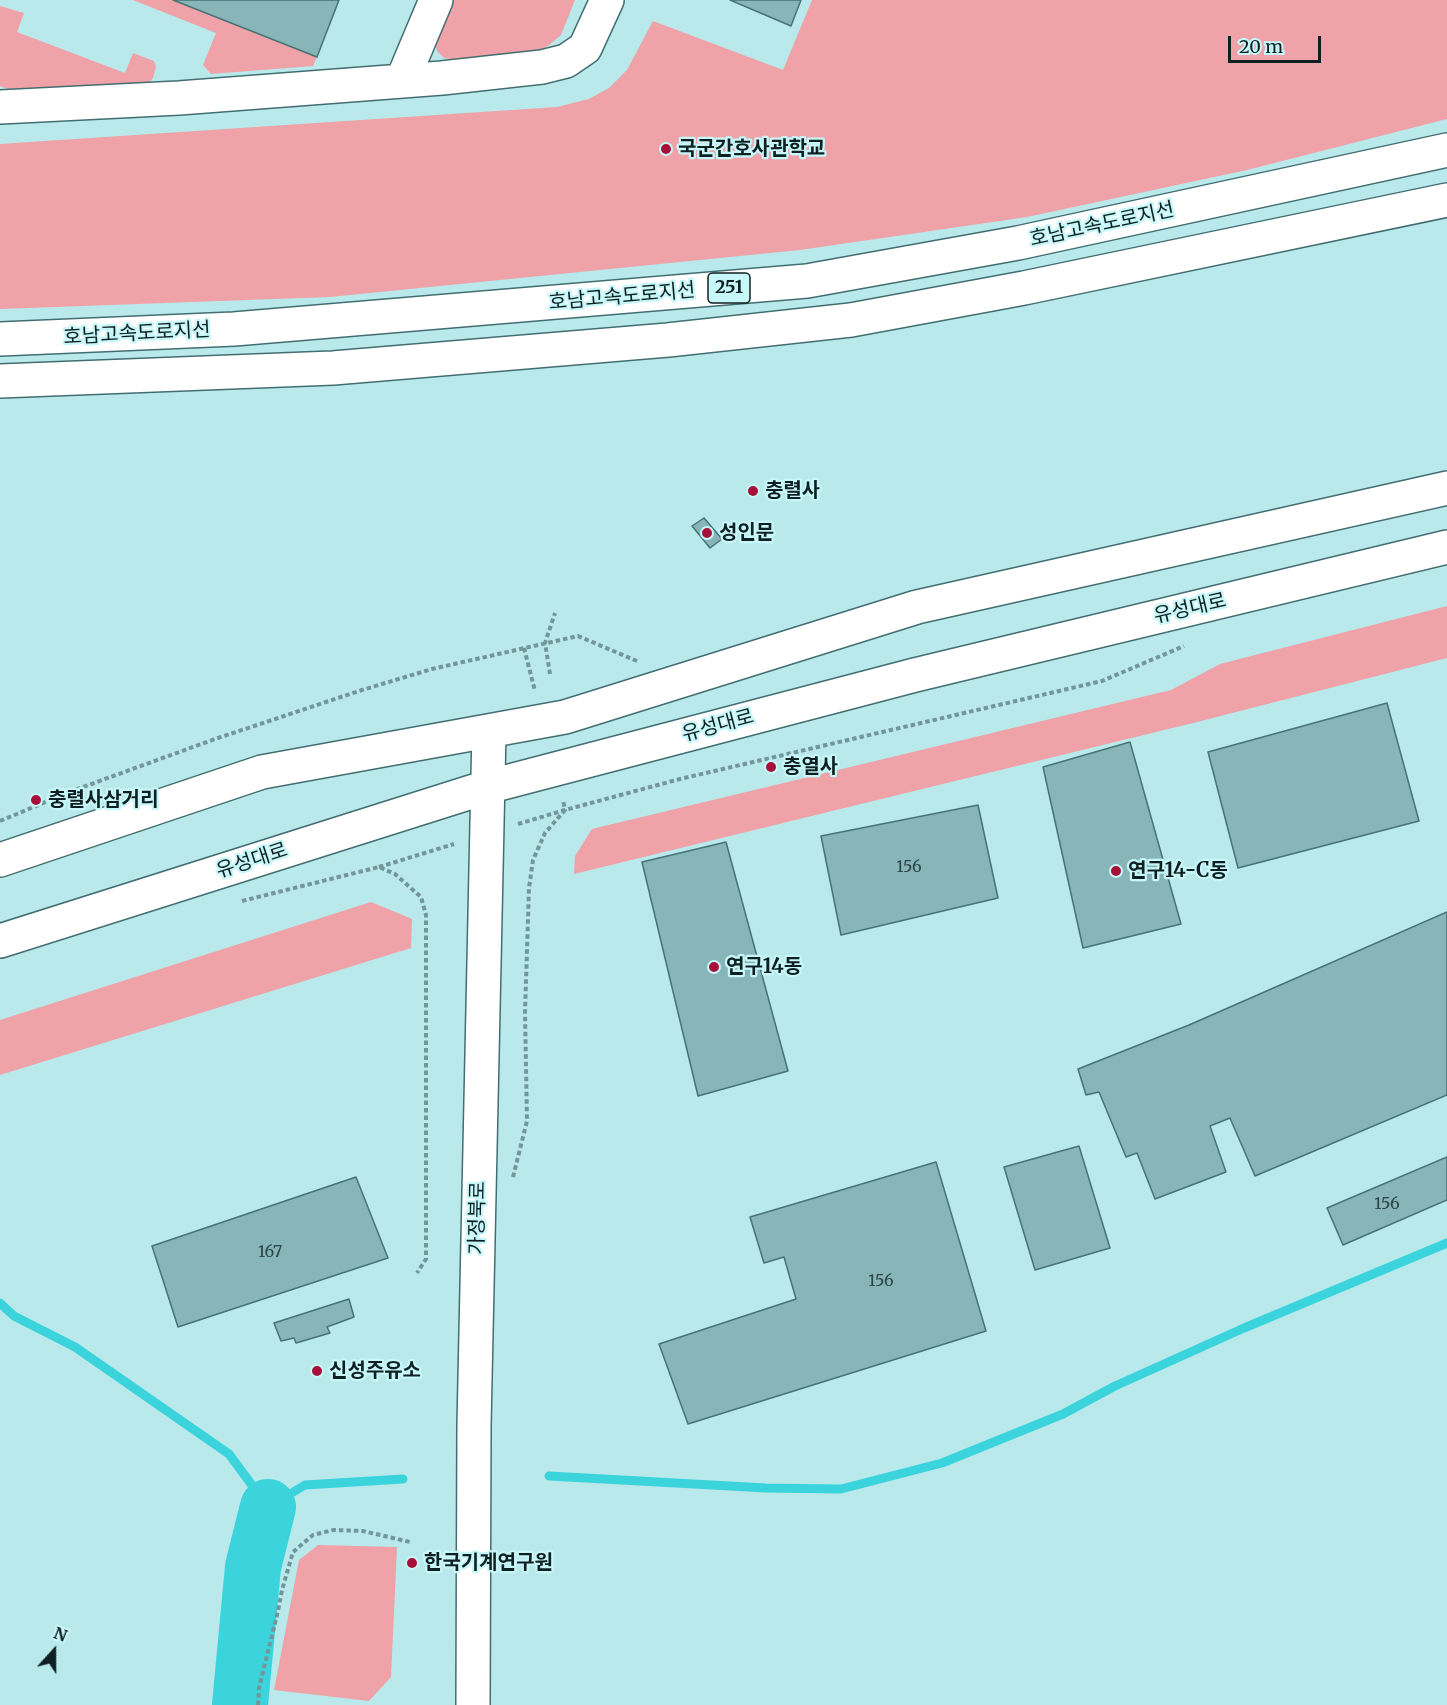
<!DOCTYPE html>
<meta charset="utf-8">
<style>
body{margin:0}
#map{position:relative;width:1447px;height:1705px;overflow:hidden;background:#bae9ec;font-family:Merriweather,serif}
canvas{display:block}
.north{position:absolute;left:24px;top:1621px;width:60px;height:60px;-webkit-text-stroke:4px #c7f7f9;paint-order:stroke;rotate:21deg;font-size:16px;font-weight:700;line-height:24px;text-align:center;color:#0e2021}
.north::after{content:'';display:block;margin:auto;width:21px;height:27px;background:#0e2021;clip-path:polygon(50% 0,100% 100%,50% 72%,0 100%)}
.scale{position:absolute;left:1228px;top:36px;width:93px;height:27px;box-sizing:border-box;border:3px solid #0e2021;border-top:0;padding-left:8px;font-size:18px;line-height:21px;white-space:nowrap;color:#0e2021;-webkit-text-stroke:4px #c7f7f9;paint-order:stroke}
</style>
<div id="map">
<canvas width="1447" height="1705"></canvas>
<div class="north">N</div>
<div class="scale">20 m</div>
</div>
<script>
const g = document.querySelector('canvas').getContext('2d');
g.lineJoin = 'round';
function fillPath(path, color) { g.fillStyle = color; g.fill(path, 'evenodd'); }
const shape = rows => new Path2D(rows.map(r => 'M' + r).join(''));
function stroke(path, color, width, dash) { g.strokeStyle = color; g.lineWidth = width; g.lineCap = dash ? 'butt' : 'round'; g.setLineDash(dash || []); g.stroke(path); }
function write(font, color, halo, rows, align = 'center') {
  g.font = font + ' Merriweather,"Noto Sans KR",serif'; g.lineWidth = 4.5; g.setLineDash([]); g.textBaseline = 'middle'; g.strokeStyle = halo; g.fillStyle = color; for (const [text, x, y, turn = 0] of rows) {
    g.save(); g.translate(x, y); g.rotate((+turn || 0) * Math.PI / 180); g.textAlign = isNaN(turn) ? turn : align; if (halo) g.strokeText(text, 0, 0); g.fillText(text, 0, 0); g.restore();
  }
}
fillPath(shape([
 [133,0,173,0,317,57,313,66,211,74,203,65,216,33],
 [446,0,575,0,561,35,548,46,531,54,454,60,444,58,437,51,435,43],
 [812,0,1447,0,1447,119,1247,170,1027,217,800,250,330,297,0,309,0,144,557,107,589,99,609,88,627,70,653,21,783,70],
 [0,6,24,13,17,32,125,73,133,53,154,61,156,67,153,78,148,84,12,91,0,86],
 [1447,606,1447,658,1197,722,574,874,575,856,592,829,1171,690,1220,664],
 [371,902,412,919,411,948,0,1075,0,1020],
 [318,1545,397,1547,391,1677,369,1701,274,1690,299,1560]
]), '#efa2a7');
stroke(shape([
 [0,1303,14,1316,75,1347,229,1454,268,1507,305,1485,403,1479],
 [549,1476,766,1488,841,1489,942,1463,1063,1414,1115,1386,1244,1328,1447,1243]
]), '#3bd4dd', 9);
stroke(shape([
 [240,1705,253,1567,268,1507]
]), '#3bd4dd', 56);
const building = shape([
 [173,0,339,0,317,57,173,0],
 [730,0,801,0,791,26,730,0],
 [704,518,722,539,710,548,692,526,704,518],
 [1387,703,1419,821,1238,868,1208,752,1387,703],
 [1130,742,1181,924,1083,948,1043,767,1130,742],
 [978,805,998,898,841,935,821,836,978,805],
 [726,842,788,1071,698,1096,642,862,726,842],
 [1447,912,1447,1095,1255,1176,1230,1118,1210,1126,1226,1172,1155,1199,1137,1153,1126,1157,1099,1092,1086,1095,1078,1069,1189,1025,1447,912],
 [1079,1146,1110,1248,1035,1270,1004,1167,1079,1146],
 [1447,1157,1447,1200,1343,1245,1327,1208,1447,1157],
 [936,1162,986,1331,688,1424,659,1344,796,1299,784,1257,764,1263,750,1217,936,1162],
 [356,1177,388,1258,178,1327,152,1246,356,1177],
 [349,1299,354,1317,327,1327,330,1333,296,1343,294,1338,281,1341,274,1323,349,1299]
]);
fillPath(building, '#87b5b8');
stroke(building, '#477376', 1.5);
const minor = shape([
 [402,81,436,0],
 [0,107,179,98,442,78,542,67,566,61,585,48,607,0]
]);
const major = shape([
 [0,860,262,772,565,717,917,607,1447,488],
 [0,941,487,787,915,675,1447,547],
 [473,1705,474,1425,489,731]
]);
const highway = shape([
 [0,339,234,329,807,281,1018,243,1447,150],
 [0,381,333,368,668,340,851,320,1024,288,1447,200]
]);
stroke(minor, '#436e71', 36);
stroke(major, '#436e71', 36);
stroke(highway, '#436e71', 36);
stroke(shape([
 [524,648,535,691],
 [550,674,545,643,555,613],
 [0,821,72,791,215,739,362,690,432,669,578,636,637,661],
 [518,824,565,810,563,800],
 [379,867,454,844],
 [242,901,379,867,395,874,421,897,426,915,426,1259,417,1273],
 [513,1177,527,1121,525,1012,529,888,533,860,545,833,565,810,680,779,1102,681,1184,646],
 [258,1705,259,1688,278,1611,282,1590,293,1552,313,1535,333,1530,363,1531,410,1542]
]), '#739699', 4, [4.5, 3]);
stroke(minor, '#fff', 33);
stroke(major, '#fff', 33);
stroke(highway, '#fff', 33);
for (const [x, y, r, color] of [
 [666,149,6,"#a80f38"],
 [753,491,6,"#a80f38"],
 [707,533,6,"#a80f38"],
 [771,767,6,"#a80f38"],
 [36,800,6,"#a80f38"],
 [1116,871,6,"#a80f38"],
 [714,967,6,"#a80f38"],
 [317,1371,6,"#a80f38"],
 [412,1563,6,"#a80f38"]
]) { const dot = new Path2D(); dot.arc(x, y, r, 0, 2 * Math.PI); g.fillStyle = color; g.fill(dot); stroke(dot, '#c7f7f9', 2); }
write('16px', '#2c4547', null, [
 ["156",909,867],
 ["156",1387,1204],
 ["167",270,1252],
 ["156",881,1281]
]);
for (const [x, y, w] of [
 [729,288,42]
]) { const box = new Path2D(); box.roundRect(x - w / 2, y - 15, w, 30, 4.5); g.fillStyle = '#c7f7f9'; g.fill(box); stroke(box, '#0e2021', 1.5); }
write('bold 18px', '#0e2021', null, [
 ["251",729,288]
]);
write('bold 20px', '#0e2021', '#c7f7f9', [
 ["국군간호사관학교",678,149],
 ["충렬사",765,491],
 ["성인문",719,533],
 ["충열사",783,767],
 ["충렬사삼거리",48,800],
 ["연구14-C동",1128,871],
 ["연구14동",726,967],
 ["신성주유소",329,1371],
 ["한국기계연구원",424,1563]
], 'left');
write('20px', '#0e2021', '#c7f7f9', [
 ["호남고속도로지선",1102,225,-12],
 ["호남고속도로지선",622,297,-5],
 ["호남고속도로지선",137,334,-3],
 ["유성대로",1190,609,-13],
 ["유성대로",718,726,-15],
 ["유성대로",252,861,-18],
 ["가정북로",478,1218,-89]
]);
</script>
